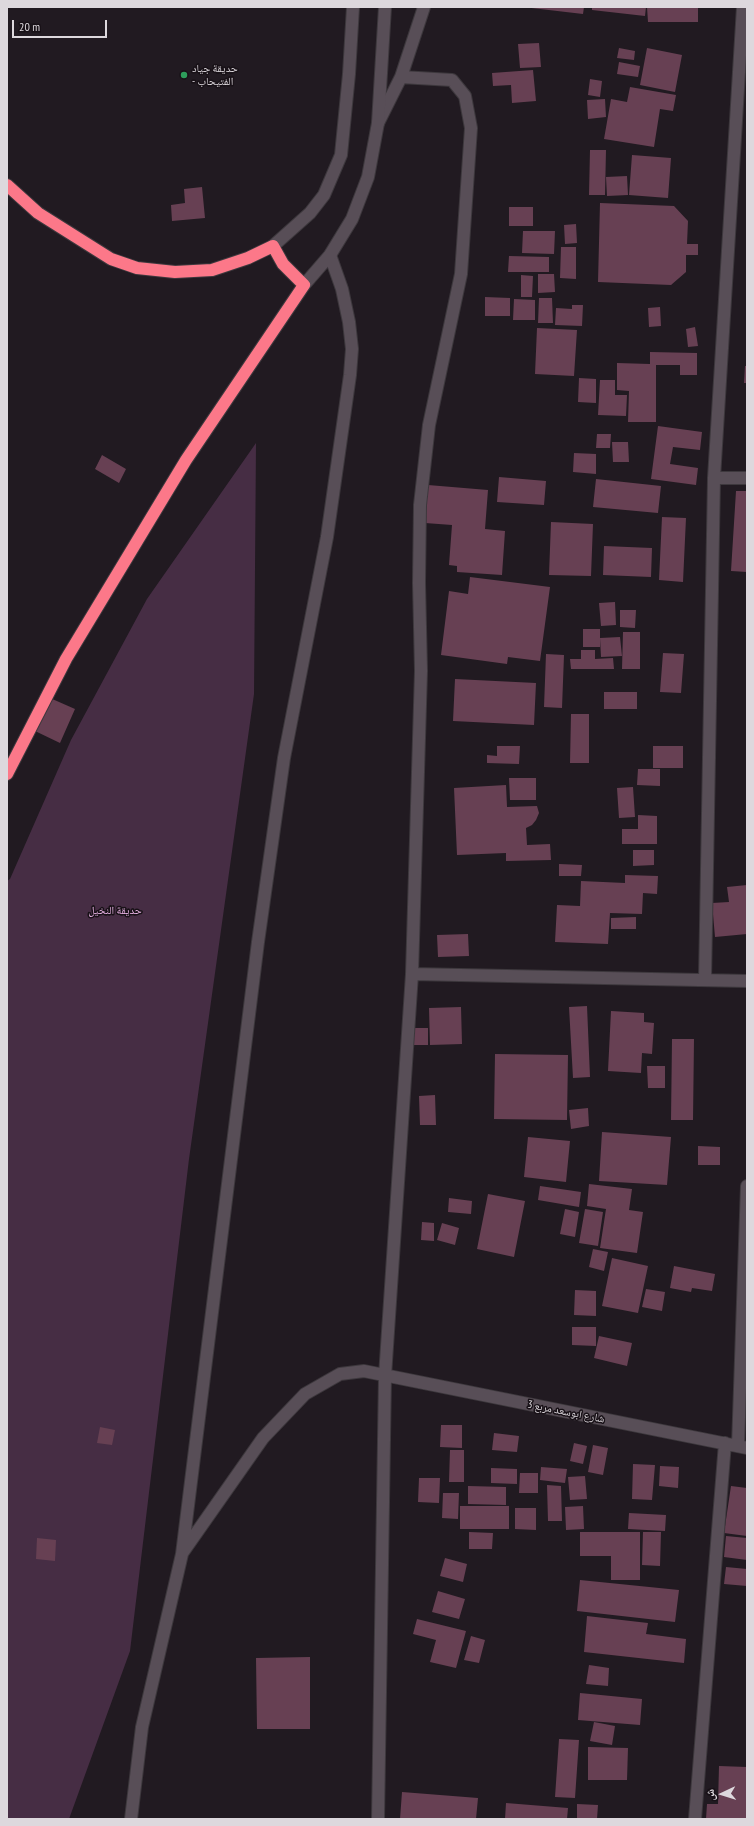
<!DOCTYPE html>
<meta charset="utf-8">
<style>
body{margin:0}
#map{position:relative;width:754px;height:1826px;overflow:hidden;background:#211a21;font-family:"PT Sans Narrow","Noto Naskh Arabic",sans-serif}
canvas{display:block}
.frame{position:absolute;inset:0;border:8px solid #ddd8dd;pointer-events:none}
.north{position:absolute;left:702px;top:1774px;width:40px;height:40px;-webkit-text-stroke:3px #181117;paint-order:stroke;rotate:266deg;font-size:11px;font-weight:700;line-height:16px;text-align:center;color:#ddd8dd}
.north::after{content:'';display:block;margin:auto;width:14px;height:18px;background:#ddd8dd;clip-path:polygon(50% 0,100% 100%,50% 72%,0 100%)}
.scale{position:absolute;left:12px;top:20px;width:95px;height:18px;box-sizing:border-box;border:2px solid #ddd8dd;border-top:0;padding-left:5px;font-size:12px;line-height:14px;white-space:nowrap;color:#ddd8dd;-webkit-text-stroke:3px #181117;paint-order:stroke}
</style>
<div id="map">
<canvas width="754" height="1826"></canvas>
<div class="frame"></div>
<div class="north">ش</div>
<div class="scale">20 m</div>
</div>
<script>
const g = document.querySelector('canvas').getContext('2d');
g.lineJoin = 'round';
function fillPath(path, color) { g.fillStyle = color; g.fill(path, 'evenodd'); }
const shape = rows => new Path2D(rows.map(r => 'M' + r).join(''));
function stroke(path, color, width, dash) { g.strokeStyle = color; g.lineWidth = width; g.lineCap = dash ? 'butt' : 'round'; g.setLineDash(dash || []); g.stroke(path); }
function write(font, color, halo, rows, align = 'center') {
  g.font = font + ' "PT Sans Narrow","Noto Naskh Arabic",sans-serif'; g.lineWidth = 3; g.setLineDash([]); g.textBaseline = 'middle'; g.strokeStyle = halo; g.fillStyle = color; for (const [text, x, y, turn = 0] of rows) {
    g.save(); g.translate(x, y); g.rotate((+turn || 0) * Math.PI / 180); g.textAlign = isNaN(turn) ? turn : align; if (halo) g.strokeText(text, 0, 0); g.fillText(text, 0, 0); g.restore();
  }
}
fillPath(shape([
 [256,443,254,694,189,1159,130,1651,69,1819,7,1819,7,881,10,879,71,740,147,599]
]), '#462d44');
fillPath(shape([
 [523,7,584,7,583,14],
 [592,7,646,7,645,16,592,10],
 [647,7,698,7,698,22,648,22],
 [539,43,541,67,520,68,518,44],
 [619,48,635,51,634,60,617,58],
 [647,48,682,55,675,92,640,85],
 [619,62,640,66,638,77,617,74],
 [533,70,536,101,512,103,511,85,493,86,492,73],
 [590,79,602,81,600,97,588,95],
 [630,87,676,95,673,111,660,109,654,147,604,139,611,99,627,102],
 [605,99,606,117,588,119,587,100],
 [590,150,606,150,605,195,589,195],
 [632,155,671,158,668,198,629,195],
 [627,176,628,195,607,196,606,177],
 [202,187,205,218,172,221,171,205,185,203,184,189],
 [600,203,674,206,688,221,687,244,698,244,698,255,686,255,686,272,671,285,598,282],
 [509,207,533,207,533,226,509,226],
 [576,224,577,243,565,244,564,225],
 [523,231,555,231,554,254,522,253],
 [561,247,576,247,576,279,560,278],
 [509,256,549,257,549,272,508,272],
 [538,274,554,274,555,292,538,293],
 [521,275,533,276,532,297,521,297],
 [485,297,510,298,510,316,485,316],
 [539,298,552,298,553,323,538,323],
 [514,299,535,300,535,320,513,320],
 [572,305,583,305,582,326,555,325,556,308,572,309],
 [660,307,661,326,649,327,648,308],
 [695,327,698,346,688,347,686,329],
 [537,328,577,330,574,376,535,374],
 [650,352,697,353,697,375,680,375,680,365,656,365,656,422,628,422,629,391,617,390,617,363,650,364],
 [745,366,747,366,747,383,744,383],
 [579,378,596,379,596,403,578,402],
 [600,380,615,380,615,395,627,395,626,416,598,415],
 [658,426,702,432,700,450,673,447,670,464,698,468,696,485,651,479],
 [597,434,611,434,610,448,596,448],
 [612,442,628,442,629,462,613,462],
 [574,453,596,454,596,474,573,472],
 [102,455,126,469,119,483,95,469],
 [499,477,546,481,544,505,497,502],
 [596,479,661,486,658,513,593,507],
 [428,485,488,490,485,529,505,531,502,575,457,572,457,566,449,565,452,525,425,523],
 [736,491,747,491,747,572,731,571],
 [662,517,686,518,683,582,659,580],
 [551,522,593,524,591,576,549,575],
 [604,546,652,548,651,577,603,575],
 [470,577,550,587,540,661,508,657,507,664,441,655,449,591,468,594],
 [615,602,616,625,601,626,599,603],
 [620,610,636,610,635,628,620,627],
 [583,629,600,629,600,647,583,647],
 [623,632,640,632,640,669,622,669],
 [620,637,622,656,601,657,600,638],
 [581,650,595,650,595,659,613,658,614,669,571,669,570,659,581,659],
 [663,653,684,654,681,693,660,692],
 [546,654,564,655,562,708,544,707],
 [455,679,536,683,534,725,453,721],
 [604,692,637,692,637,709,604,709],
 [50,698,75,709,60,743,35,731],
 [571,714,589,714,589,763,570,763],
 [497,746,520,746,519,764,487,763,487,755,497,756],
 [653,746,683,746,683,768,653,768],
 [638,769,660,769,660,786,637,785],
 [509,778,536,778,536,800,510,800],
 [506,785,507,807,537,806,539,813,536,820,532,825,526,828,527,845,550,844,551,860,506,861,506,853,457,855,454,788],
 [633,787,635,817,619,818,617,788],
 [638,815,657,816,657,844,622,844,622,829,638,829],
 [633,850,654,850,654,865,633,866],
 [559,864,582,865,581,876,559,876],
 [625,875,658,876,657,894,643,893,642,914,610,913,608,944,555,942,557,905,580,906,581,881,625,883],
 [747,885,747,934,715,937,712,903,729,902,727,887],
 [636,917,636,929,611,929,611,918],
 [468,934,469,956,438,957,437,935],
 [587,1006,590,1077,573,1078,569,1007],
 [461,1007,462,1044,430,1045,429,1008],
 [611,1011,644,1013,644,1022,654,1023,652,1054,642,1053,641,1073,608,1071],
 [412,1028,428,1028,428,1045,412,1045],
 [672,1039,694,1039,693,1120,671,1120],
 [495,1054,568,1055,567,1120,494,1119],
 [647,1066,665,1066,665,1088,648,1088],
 [435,1095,436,1125,420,1125,419,1096],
 [588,1108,589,1126,571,1129,569,1110],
 [602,1132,671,1137,667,1185,599,1181],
 [528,1137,570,1141,566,1182,524,1177],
 [698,1146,720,1147,720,1165,698,1165],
 [589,1184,632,1189,629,1210,643,1212,637,1253,600,1248,606,1209,587,1206],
 [540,1186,581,1192,579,1207,538,1200],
 [488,1194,525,1201,514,1257,477,1249],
 [449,1198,472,1201,471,1214,448,1212],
 [565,1209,579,1212,575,1237,560,1234],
 [585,1209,603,1212,598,1246,579,1243],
 [422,1222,434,1223,434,1241,421,1240],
 [442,1223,459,1228,455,1245,437,1240],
 [593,1249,608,1252,604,1271,589,1267],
 [612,1258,648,1266,638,1313,602,1306],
 [674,1266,715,1274,712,1291,692,1288,691,1292,670,1288],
 [646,1289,665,1292,662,1311,642,1307],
 [575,1290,596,1291,596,1316,574,1315],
 [572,1327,596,1327,596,1346,572,1345],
 [599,1336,632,1343,627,1366,594,1358],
 [441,1425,462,1425,462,1448,440,1447],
 [100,1427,115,1430,112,1445,97,1443],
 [494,1433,519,1436,517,1452,492,1450],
 [574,1443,587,1446,583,1464,570,1461],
 [593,1445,608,1448,603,1475,588,1472],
 [450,1450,464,1450,464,1482,449,1482],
 [633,1464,655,1465,652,1500,632,1499],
 [660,1466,679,1467,678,1488,659,1486],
 [541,1467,567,1469,565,1483,540,1480],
 [491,1468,517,1469,517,1484,491,1483],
 [520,1473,538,1473,538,1493,519,1493],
 [585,1476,587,1499,570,1500,568,1477],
 [419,1478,440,1478,439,1503,418,1502],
 [547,1485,561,1486,562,1521,548,1521],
 [468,1486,506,1487,506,1505,468,1504],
 [731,1486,747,1488,747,1536,724,1533],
 [443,1493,459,1493,458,1519,442,1518],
 [460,1506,509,1506,509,1529,460,1529],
 [583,1506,584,1529,566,1530,565,1507],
 [515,1508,536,1508,536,1530,515,1529],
 [629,1513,666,1515,665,1531,628,1529],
 [469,1532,493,1533,492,1549,469,1549],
 [580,1532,640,1532,640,1580,611,1580,611,1556,580,1556],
 [643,1532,661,1532,660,1566,642,1565],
 [726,1536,747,1538,747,1560,724,1557],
 [37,1538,56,1540,55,1561,36,1559],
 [445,1558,467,1564,463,1582,440,1576],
 [726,1567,747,1569,747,1586,724,1584],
 [580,1580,679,1590,675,1622,577,1611],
 [438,1591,465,1599,459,1619,432,1612],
 [587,1616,648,1623,646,1634,686,1639,684,1663,584,1652],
 [417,1619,466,1631,456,1668,430,1662,436,1640,413,1634],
 [471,1636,485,1640,479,1663,464,1660],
 [310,1657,310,1729,257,1729,256,1658],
 [589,1665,609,1668,608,1686,586,1684],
 [580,1693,642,1699,640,1725,578,1720],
 [594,1722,615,1726,612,1745,590,1741],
 [559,1739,579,1740,575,1798,555,1797],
 [588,1747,628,1748,627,1780,588,1780],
 [719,1766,747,1767,747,1819,706,1819,707,1804,718,1804],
 [402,1792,478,1798,476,1819,400,1819],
 [506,1803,568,1808,567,1819,505,1819],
 [577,1804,598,1805,597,1819,577,1819]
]), '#674053');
const street = shape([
 [378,123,401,77,424,7],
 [714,478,747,478],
 [412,974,747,981],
 [705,980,714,478,743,7],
 [738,1446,747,1186],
 [183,1552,263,1438,305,1394,340,1374,364,1371,747,1448],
 [131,1819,142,1727,182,1554,258,942,284,758,327,537,350,375,352,349,349,322,342,289,330,255],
 [378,1819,385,1376,412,974,421,671,419,583,420,505,429,425,461,274,471,128,465,96,452,80,401,77],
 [695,1819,725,1443]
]);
const secondary = shape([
 [273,246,310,213,324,195,341,155,349,74,353,7],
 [304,285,330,255,352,219,368,177,378,123,385,7]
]);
const highway = shape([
 [7,185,38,213,111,259,137,268,175,272,212,270,248,258,273,246,283,264,304,285,186,460,66,659,7,774]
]);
stroke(street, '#3d383d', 14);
stroke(secondary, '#3d383d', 14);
stroke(highway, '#3d383d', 14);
stroke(street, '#584e57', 12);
stroke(secondary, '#584e57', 12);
stroke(highway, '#fc7889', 12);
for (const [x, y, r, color] of [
 [184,75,4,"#2e9e5b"]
]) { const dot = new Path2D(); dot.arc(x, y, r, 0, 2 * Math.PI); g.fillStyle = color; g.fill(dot); stroke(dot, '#181117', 1.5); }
write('11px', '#ddd8dd', '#181117', [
 ["حديقة جياد",192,69],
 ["- الفتيحاب",192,82]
], 'left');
write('11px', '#e8b2e4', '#181117', [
 ["حديقة النخيل",115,911]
]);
write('11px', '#ddd8dd', '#181117', [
 ["شارع ابوسعد مربع 3",566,1412,11]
]);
</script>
